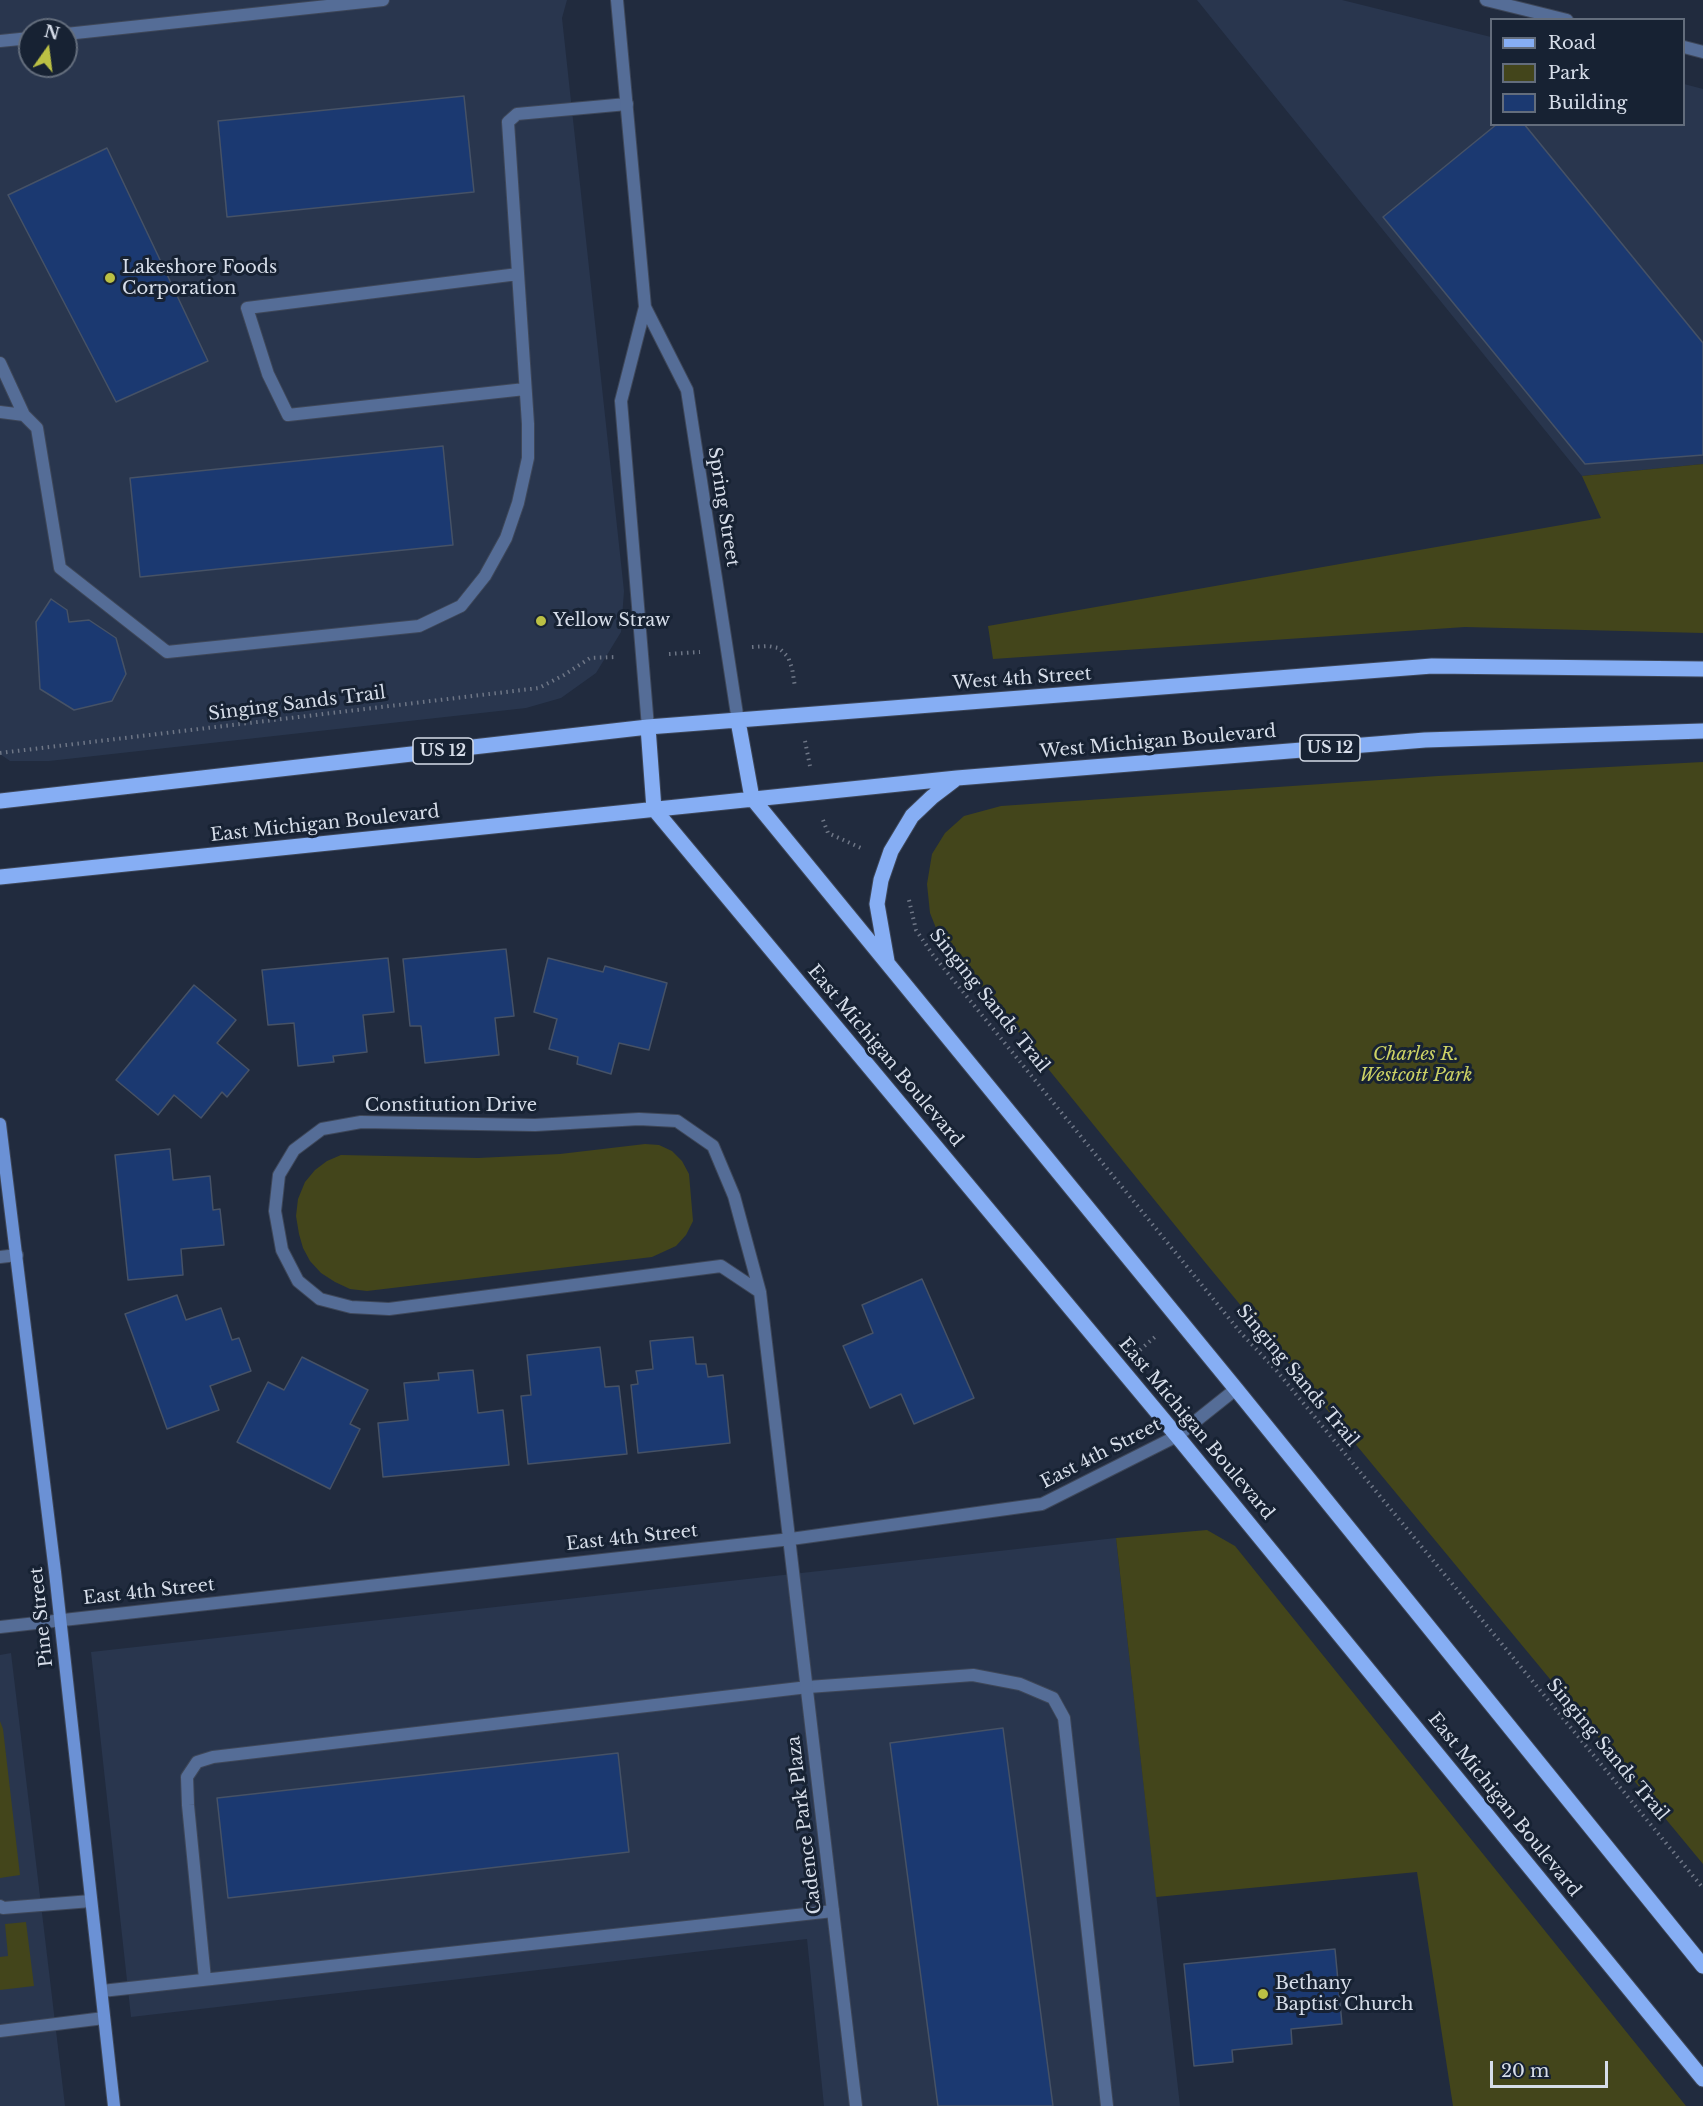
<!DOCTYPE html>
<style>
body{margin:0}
#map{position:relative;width:1703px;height:2106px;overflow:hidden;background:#212b3e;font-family:"Libre Baskerville",serif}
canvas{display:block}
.legend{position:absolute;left:1490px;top:18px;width:195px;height:108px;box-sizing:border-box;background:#172233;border:2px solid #636d7c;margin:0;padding:8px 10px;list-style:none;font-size:18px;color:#d6dde9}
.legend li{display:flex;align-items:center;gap:12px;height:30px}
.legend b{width:30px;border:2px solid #636d7c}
.north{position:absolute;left:18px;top:18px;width:60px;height:60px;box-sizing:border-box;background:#172233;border:2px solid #636d7c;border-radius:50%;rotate:14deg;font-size:16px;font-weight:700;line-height:24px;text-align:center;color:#d6dde9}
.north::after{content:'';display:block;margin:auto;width:21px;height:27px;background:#bbc044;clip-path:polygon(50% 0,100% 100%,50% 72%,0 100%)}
.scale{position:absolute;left:1490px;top:2061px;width:118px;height:27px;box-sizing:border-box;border:3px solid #d6dde9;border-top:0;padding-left:8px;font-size:18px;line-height:21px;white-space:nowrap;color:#d6dde9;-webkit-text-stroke:4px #172233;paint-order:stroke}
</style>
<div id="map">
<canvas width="1703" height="2106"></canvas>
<ul class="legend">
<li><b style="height:8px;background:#86aef4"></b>Road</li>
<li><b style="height:16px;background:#43451b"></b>Park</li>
<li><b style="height:16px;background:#1b3971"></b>Building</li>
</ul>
<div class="north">N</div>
<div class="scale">20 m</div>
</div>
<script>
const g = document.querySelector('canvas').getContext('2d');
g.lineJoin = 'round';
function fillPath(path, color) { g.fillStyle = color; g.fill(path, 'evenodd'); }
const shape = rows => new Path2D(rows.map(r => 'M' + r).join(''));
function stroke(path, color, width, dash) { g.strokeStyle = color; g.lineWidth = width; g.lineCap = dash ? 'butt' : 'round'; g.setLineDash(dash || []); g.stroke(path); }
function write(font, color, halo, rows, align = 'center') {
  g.font = font + ' "Libre Baskerville",serif'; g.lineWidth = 6; g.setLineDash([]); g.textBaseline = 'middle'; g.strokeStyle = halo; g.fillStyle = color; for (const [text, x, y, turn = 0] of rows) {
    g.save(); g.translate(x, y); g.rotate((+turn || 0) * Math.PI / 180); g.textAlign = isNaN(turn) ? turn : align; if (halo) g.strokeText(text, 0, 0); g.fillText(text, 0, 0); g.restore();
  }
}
fillPath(shape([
 [0,0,567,0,562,18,624,591,621,632,596,673,561,698,526,708,49,761,10,761,0,754],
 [30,30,66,30,66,66,30,66],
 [1197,0,1342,0,1491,37,1492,124,1684,124,1684,84,1703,89,1703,464,1582,476],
 [1116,1538,1180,2106,824,2106,807,1939,131,2017,91,1652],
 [11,1653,65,2106,0,2106,0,1655]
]), '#29364e');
fillPath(shape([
 [1703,464,1703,633,1465,627,993,659,988,626,1601,518,1582,476],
 [1703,762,1703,1864,1204,1261,938,933,930,913,927,884,932,854,945,833,964,816,1001,806,1438,776],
 [645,1144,659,1145,672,1151,682,1161,689,1174,693,1221,686,1235,676,1246,652,1257,367,1291,350,1289,335,1282,321,1273,310,1261,303,1248,299,1234,296,1216,298,1199,305,1182,315,1170,327,1161,341,1155,478,1158,560,1154],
 [1207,1530,1235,1546,1686,2106,1453,2106,1417,1872,1156,1897,1116,1538],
 [0,1721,3,1729,20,1875,0,1878],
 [26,1922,34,1986,0,1990,0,1957,8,1956,5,1924]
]), '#43451b');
const building = shape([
 [464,96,474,192,227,217,218,121,464,96],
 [1497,124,1524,124,1703,343,1703,455,1585,464,1383,217,1497,124],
 [107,148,208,361,116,402,8,195,107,148],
 [443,446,453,545,140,577,130,478,443,446],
 [51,599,67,610,69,622,89,620,116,638,126,674,112,701,74,710,40,689,36,622,51,599],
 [506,949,514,1016,495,1018,499,1055,425,1063,421,1026,410,1026,403,959,506,949],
 [388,958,394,1012,363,1015,367,1052,333,1056,334,1062,298,1066,294,1023,268,1025,262,970,388,958],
 [548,958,603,972,605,966,667,983,649,1050,619,1043,611,1074,577,1064,578,1057,549,1049,557,1019,534,1012,548,958],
 [194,985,236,1020,217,1043,249,1070,227,1097,222,1092,201,1118,174,1095,158,1115,116,1080,194,985],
 [170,1149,173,1180,210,1176,213,1210,220,1209,224,1245,181,1249,183,1275,128,1280,115,1155,170,1149],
 [922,1279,974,1398,914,1424,901,1394,870,1408,843,1346,873,1333,862,1305,922,1279],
 [177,1295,186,1320,221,1308,232,1340,239,1338,251,1371,210,1386,219,1410,167,1429,125,1314,177,1295],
 [693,1337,696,1364,706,1364,708,1377,723,1375,730,1443,638,1453,631,1385,638,1384,636,1371,653,1369,650,1341,693,1337],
 [600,1347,605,1387,619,1386,627,1454,528,1464,521,1396,531,1395,527,1355,600,1347],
 [302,1357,368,1390,350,1424,360,1429,330,1489,237,1442,268,1382,284,1390,302,1357],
 [473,1370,478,1413,503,1410,509,1465,383,1477,378,1423,408,1420,404,1383,439,1380,438,1373,473,1370],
 [1003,1728,1053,2106,938,2106,890,1743,1003,1728],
 [618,1753,629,1852,228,1898,217,1798,618,1753],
 [1335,1949,1342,2024,1291,2029,1292,2044,1232,2050,1233,2062,1194,2066,1184,1964,1335,1949]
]);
fillPath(building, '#1b3971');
stroke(building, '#465266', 1.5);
const lane = shape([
 [66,34,383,0],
 [0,41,30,38],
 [518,274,247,308,268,374,288,415,525,389],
 [0,363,24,415],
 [0,412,24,415,37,428,60,568,167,652,419,626,461,606,485,576,506,538,518,503,528,458,528,424,508,122,517,114,627,104],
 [0,1257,17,1255],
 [0,1906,3,1908,91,1901],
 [205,1979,188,1805,187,1777,197,1762,213,1757,808,1687,973,1675,1020,1684,1053,1698,1064,1718,1107,2106],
 [102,1991,833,1911],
 [0,2031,104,2018]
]);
const street = shape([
 [617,0,645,307,621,401,648,727],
 [1486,0,1567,20],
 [1684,47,1703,52],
 [645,307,687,390,738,721],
 [760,1292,721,1266,389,1309,351,1307,320,1299,298,1281,282,1250,275,1211,279,1175,294,1150,322,1129,361,1122,535,1125,639,1119,677,1121,713,1146,734,1196,760,1292,856,2106],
 [0,1627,791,1539,1042,1504,1177,1436,1236,1389]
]);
const secondary = shape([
 [0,1124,55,1572,114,2106]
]);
const primary = shape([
 [738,721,752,798,1236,1389,1703,1966],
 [648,727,654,809,1177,1436,1703,2079],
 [0,801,648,727,1432,666,1703,669],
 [0,877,957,778,1425,740,1703,731],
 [887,961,877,904,881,880,891,851,912,816,932,797,957,778]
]);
stroke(lane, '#3e4759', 14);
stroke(street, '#3e4759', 14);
stroke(secondary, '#3e4759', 14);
stroke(primary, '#3e4759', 17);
stroke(shape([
 [752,647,768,646,779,648,788,657,792,668,795,687],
 [669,654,700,652],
 [805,741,810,766],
 [0,753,539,688,564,675,590,658,616,657],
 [823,820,828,833,863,849],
 [909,900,916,930,933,955,1241,1333,1276,1370,1703,1888],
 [1140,1350,1156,1336]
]), '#6e7686', 4, [1.5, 4.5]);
stroke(lane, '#556d97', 12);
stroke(street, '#556d97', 12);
stroke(secondary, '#6b91d5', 12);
stroke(primary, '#86aef4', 15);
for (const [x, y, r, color] of [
 [110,278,6,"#bbc044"],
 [541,621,6,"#bbc044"],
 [1263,1994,6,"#bbc044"]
]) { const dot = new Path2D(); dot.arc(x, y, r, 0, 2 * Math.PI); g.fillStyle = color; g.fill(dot); stroke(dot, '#172233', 2); }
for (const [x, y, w] of [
 [1330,748,60],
 [443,751,60]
]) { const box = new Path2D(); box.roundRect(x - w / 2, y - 13, w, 26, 4.5); g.fillStyle = '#172233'; g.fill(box); stroke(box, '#d6dde9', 1.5); }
write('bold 16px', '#d6dde9', null, [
 ["US 12",1330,748],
 ["US 12",443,751]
]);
write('18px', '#d6dde9', '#172233', [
 ["Lakeshore Foods",122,268],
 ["Corporation",122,289],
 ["Yellow Straw",553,621],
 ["Bethany",1275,1984],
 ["Baptist Church",1275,2005]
], 'left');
write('18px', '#d6dde9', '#172233', [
 ["Spring Street",723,507,81],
 ["West 4th Street",1022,679,-4],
 ["Singing Sands Trail",297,704,-7],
 ["West Michigan Boulevard",1158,742,-5],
 ["East Michigan Boulevard",325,824,-6],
 ["Singing Sands Trail",989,1001,51],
 ["East Michigan Boulevard",885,1056,50],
 ["Constitution Drive",451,1106],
 ["Singing Sands Trail",1297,1376,50],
 ["East Michigan Boulevard",1196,1429,50],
 ["East 4th Street",1101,1454,-27],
 ["East 4th Street",632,1538,-6],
 ["East 4th Street",149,1592,-6],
 ["Pine Street",42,1617,-96],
 ["Singing Sands Trail",1607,1750,50],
 ["East Michigan Boulevard",1504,1805,51],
 ["Cadence Park Plaza",805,1825,-97]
]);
write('italic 18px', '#cdd265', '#172233', [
 ["Charles R.",1416,1055],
 ["Westcott Park",1416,1076]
]);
</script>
